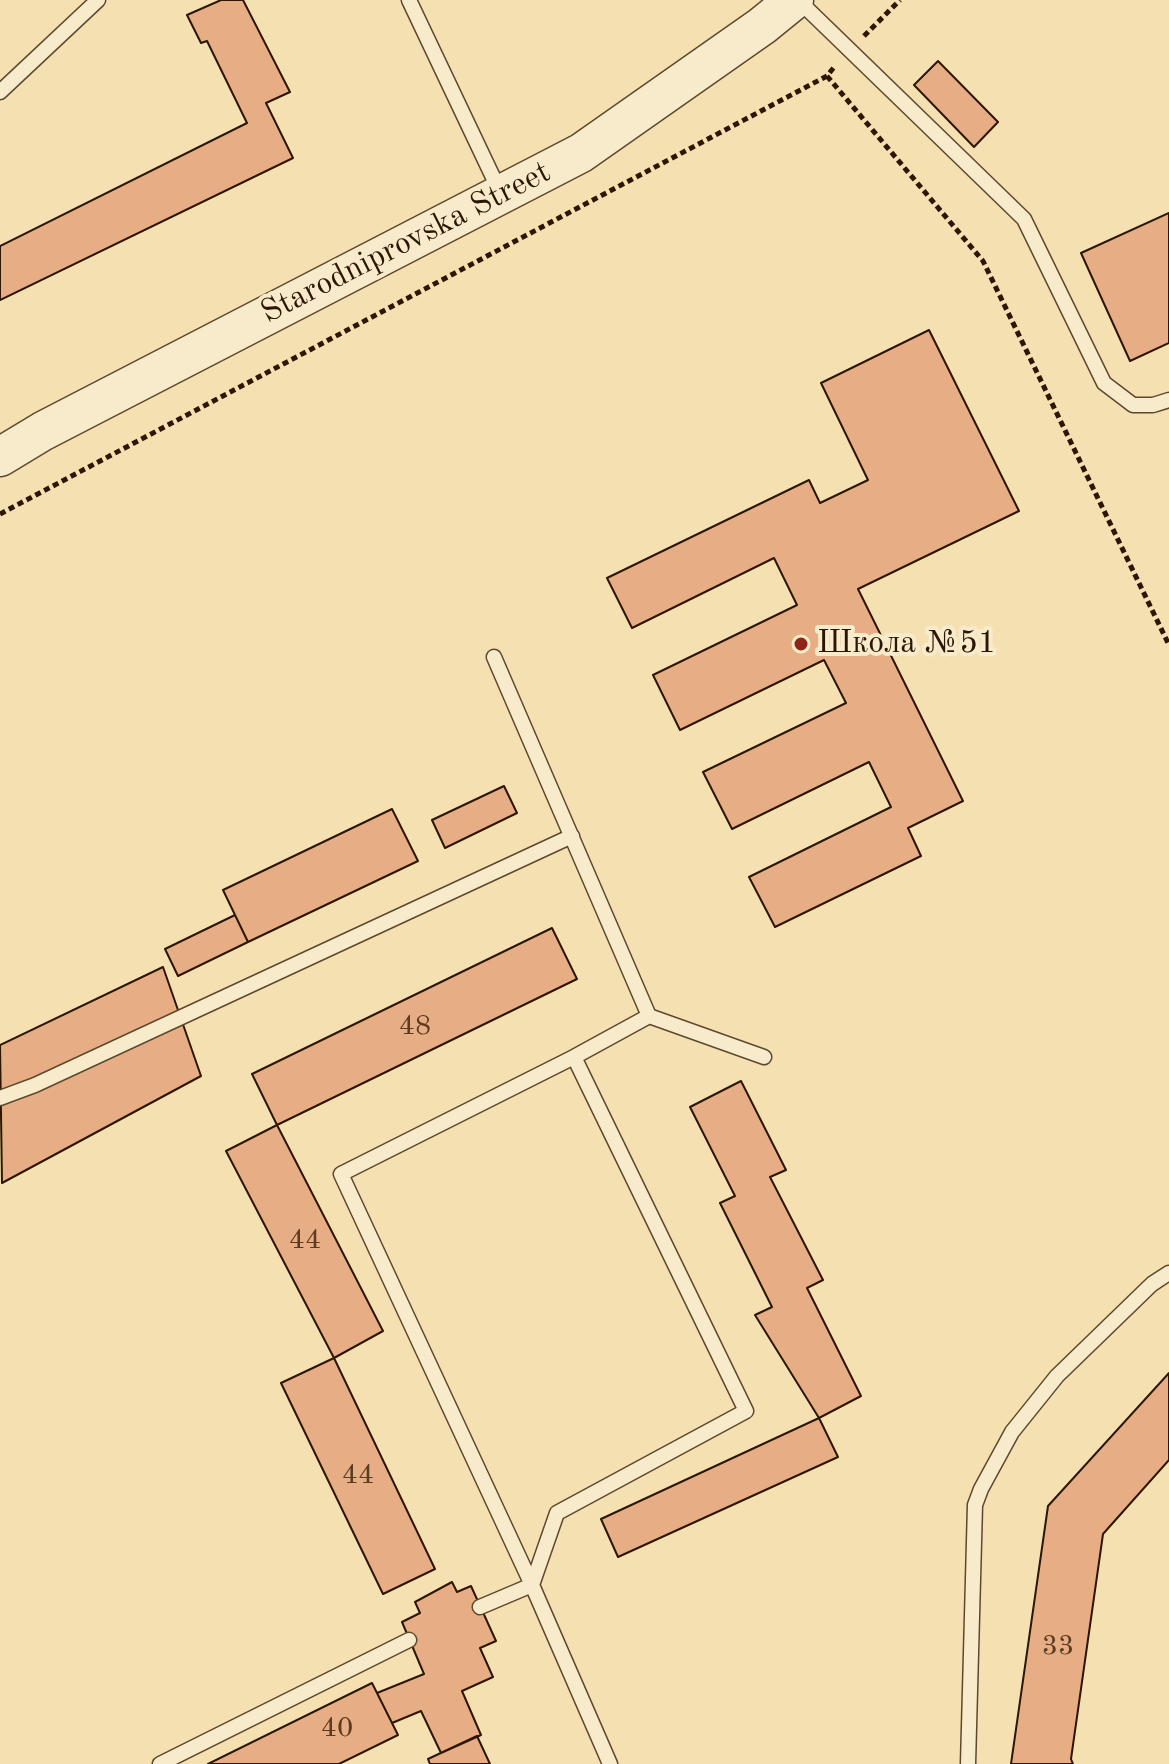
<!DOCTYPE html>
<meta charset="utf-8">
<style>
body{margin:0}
canvas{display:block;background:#f5e0b1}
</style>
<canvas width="1169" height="1764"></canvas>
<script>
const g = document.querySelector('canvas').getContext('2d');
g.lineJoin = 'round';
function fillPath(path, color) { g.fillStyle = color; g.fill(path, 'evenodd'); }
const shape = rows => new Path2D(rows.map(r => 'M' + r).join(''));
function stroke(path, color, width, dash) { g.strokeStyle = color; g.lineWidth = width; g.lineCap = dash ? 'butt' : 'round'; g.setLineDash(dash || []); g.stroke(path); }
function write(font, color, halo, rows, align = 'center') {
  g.font = font + ' "Old Standard TT",serif'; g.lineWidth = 8; g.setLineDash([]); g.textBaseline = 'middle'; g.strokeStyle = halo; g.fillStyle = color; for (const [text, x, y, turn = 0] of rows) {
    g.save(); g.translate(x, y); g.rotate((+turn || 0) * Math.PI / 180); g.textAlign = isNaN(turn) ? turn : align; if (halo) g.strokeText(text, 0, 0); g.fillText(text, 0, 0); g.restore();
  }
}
const building = shape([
 [221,0,243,0,290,92,266,103,293,158,0,300,0,246,247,123,207,41,201,43,187,15,221,0],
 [938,61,998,122,974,147,914,85,938,61],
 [1169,213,1169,343,1130,361,1081,253,1169,213],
 [929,330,1019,511,858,589,963,801,908,828,921,856,775,927,749,877,891,807,869,762,732,829,703,772,846,703,824,660,680,730,653,675,797,605,774,558,632,628,607,578,809,480,820,503,868,480,821,383,929,330],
 [504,786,517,813,445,848,432,820,504,786],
 [392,809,418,861,248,942,223,890,392,809],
 [235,915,248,942,178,976,165,949,235,915],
 [552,928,577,979,277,1125,252,1074,552,928],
 [163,967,201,1076,2,1183,0,1045,163,967],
 [741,1081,786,1170,770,1177,823,1280,807,1288,861,1396,819,1418,755,1315,772,1307,720,1203,735,1196,690,1107,741,1081],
 [277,1125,383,1331,334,1358,226,1151,277,1125],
 [334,1358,435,1569,383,1594,281,1383,334,1358],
 [1169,1373,1169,1460,1103,1534,1071,1759,1073,1764,1011,1764,1048,1506,1169,1373],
 [819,1418,838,1457,618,1557,601,1519,819,1418],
 [452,1582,457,1592,471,1586,496,1641,480,1648,493,1677,462,1691,481,1735,441,1753,421,1711,392,1723,377,1693,424,1674,402,1622,420,1613,415,1602,452,1582],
 [372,1683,398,1735,339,1764,208,1764,372,1683],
 [477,1736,490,1764,430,1764,428,1759,477,1736]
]);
fillPath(building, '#e7ae85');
stroke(building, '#2c1601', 2);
const service = shape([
 [409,0,501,194],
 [798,0,1024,219,1104,383,1133,405,1153,405,1169,400],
 [0,92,98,0],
 [494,657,649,1016,764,1057],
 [574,1057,341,1174,532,1585,610,1764],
 [0,1098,35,1085,572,836],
 [480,1607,532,1585,557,1513,746,1411,574,1057,649,1016],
 [160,1764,409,1640],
 [968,1764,975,1505,981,1489,1012,1432,1057,1376,1152,1284,1169,1273]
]);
const tertiary = shape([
 [0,457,43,431,581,153,762,26,794,0]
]);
stroke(service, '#5e482d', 17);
stroke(tertiary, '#5e482d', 41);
stroke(shape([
 [864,36,900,0],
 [827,76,983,261,1169,645],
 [0,514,827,76,835,66]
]), '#2c1601', 5, [6, 4]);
stroke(service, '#f8ebcc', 14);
stroke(tertiary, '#f8ebcc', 38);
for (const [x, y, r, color] of [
 [801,644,8,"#8f2418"]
]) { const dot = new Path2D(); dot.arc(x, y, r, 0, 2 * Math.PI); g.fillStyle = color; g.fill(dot); stroke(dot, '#f8ebcc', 3); }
write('28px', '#5b3c22', null, [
 ["48",415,1027],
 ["44",305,1241],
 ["44",358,1476],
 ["33",1058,1647],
 ["40",337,1729]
]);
write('32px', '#2c1601', '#f8ebcc', [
 ["Starodniprovska Street",406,243,-27]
]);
write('32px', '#2c1601', '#f8ebcc', [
 ["Школа №51",817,644]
], 'left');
</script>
